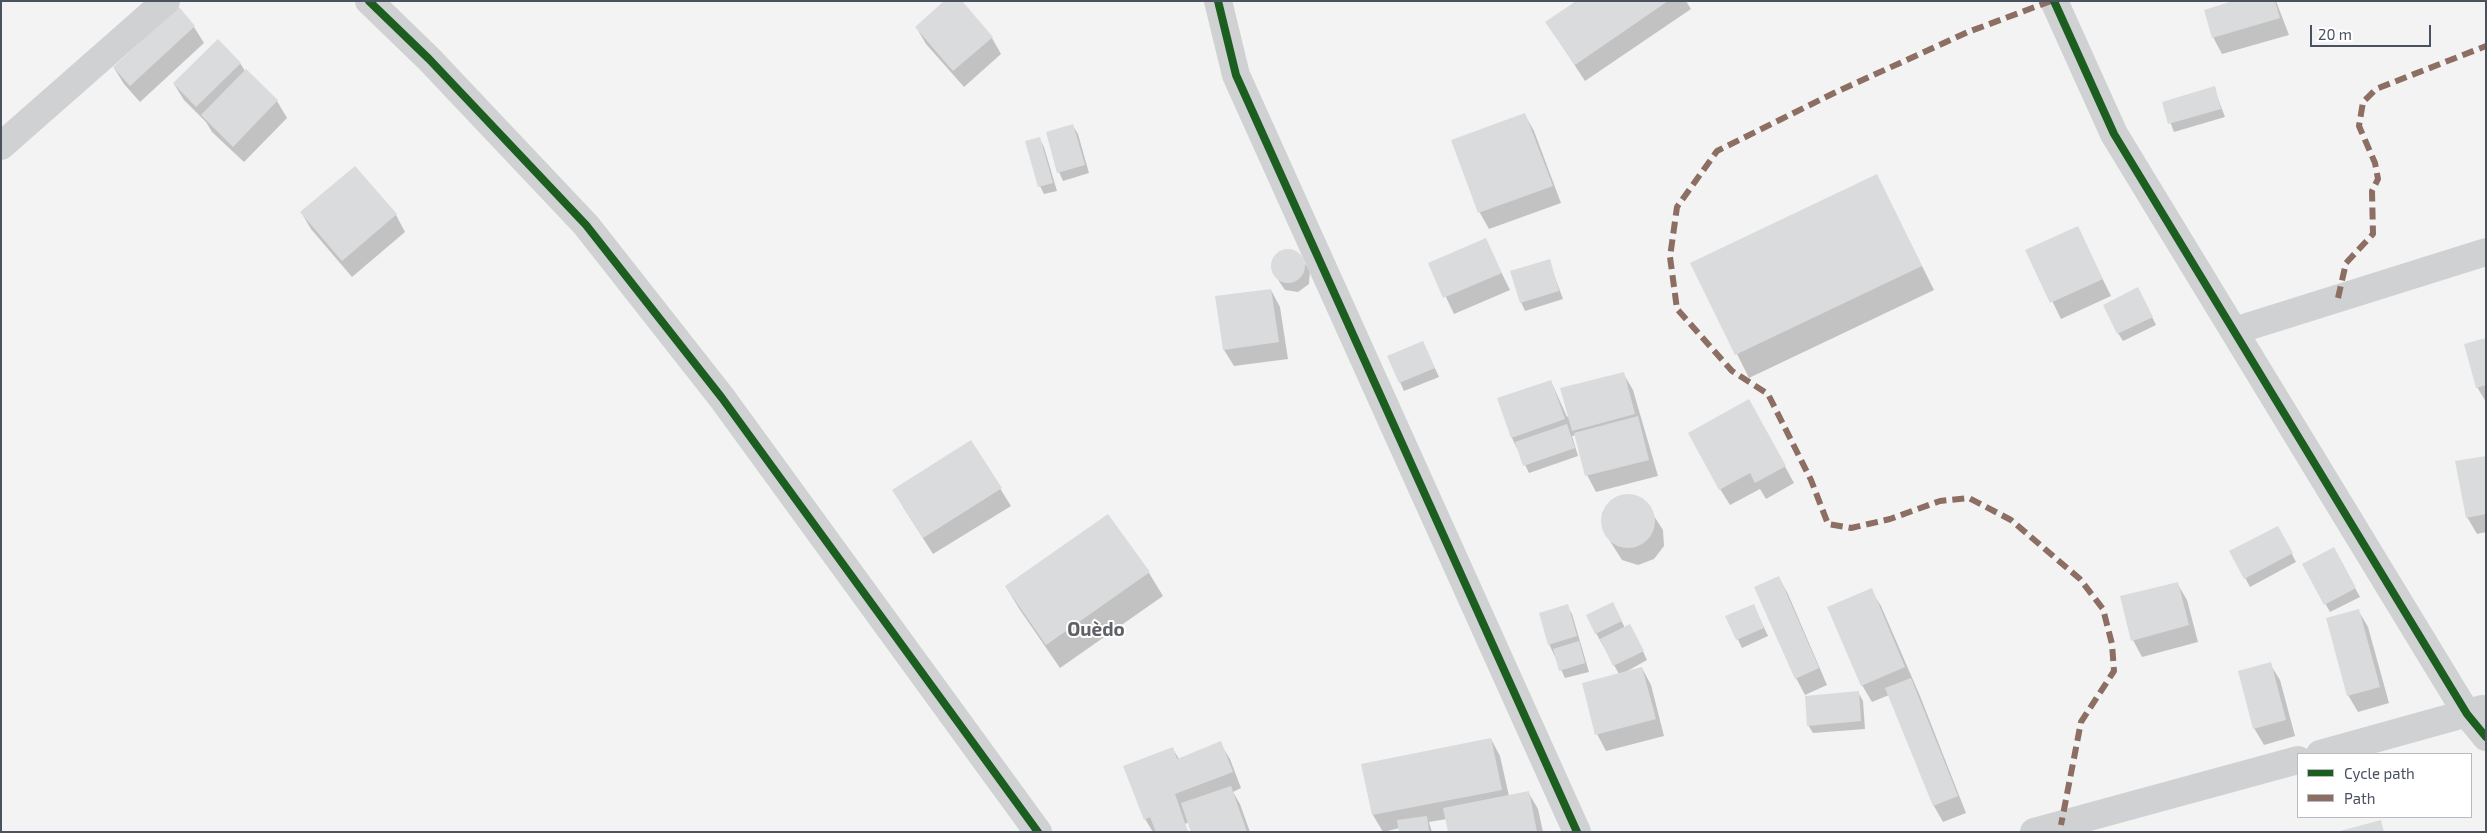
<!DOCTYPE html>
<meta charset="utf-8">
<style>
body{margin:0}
#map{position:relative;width:2487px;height:833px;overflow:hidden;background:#f3f3f3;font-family:"Exo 2",sans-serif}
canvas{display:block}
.frame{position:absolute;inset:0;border:2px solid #4b525f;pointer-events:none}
.legend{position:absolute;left:2297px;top:753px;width:175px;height:65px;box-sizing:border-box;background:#fff;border:1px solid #b7babf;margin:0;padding:6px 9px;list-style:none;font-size:15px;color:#4b525f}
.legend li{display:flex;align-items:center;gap:10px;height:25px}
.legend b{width:25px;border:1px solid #b7babf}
.scale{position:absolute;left:2310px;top:25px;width:121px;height:22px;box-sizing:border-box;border:2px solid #4b525f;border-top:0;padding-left:6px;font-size:15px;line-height:18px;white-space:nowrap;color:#4b525f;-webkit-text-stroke:4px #fff;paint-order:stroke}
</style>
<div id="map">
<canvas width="2487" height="833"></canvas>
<div class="frame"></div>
<ul class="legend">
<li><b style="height:6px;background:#1b5e20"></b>Cycle path</li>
<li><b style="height:6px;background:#8d6e63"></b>Path</li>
</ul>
<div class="scale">20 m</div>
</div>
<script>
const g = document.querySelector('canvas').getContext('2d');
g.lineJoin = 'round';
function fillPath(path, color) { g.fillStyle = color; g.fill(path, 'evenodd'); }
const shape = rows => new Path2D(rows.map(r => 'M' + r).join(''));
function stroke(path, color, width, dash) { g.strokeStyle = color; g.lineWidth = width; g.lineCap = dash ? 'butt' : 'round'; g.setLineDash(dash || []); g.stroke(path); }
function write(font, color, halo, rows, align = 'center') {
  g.font = font + ' "Exo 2",sans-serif'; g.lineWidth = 4; g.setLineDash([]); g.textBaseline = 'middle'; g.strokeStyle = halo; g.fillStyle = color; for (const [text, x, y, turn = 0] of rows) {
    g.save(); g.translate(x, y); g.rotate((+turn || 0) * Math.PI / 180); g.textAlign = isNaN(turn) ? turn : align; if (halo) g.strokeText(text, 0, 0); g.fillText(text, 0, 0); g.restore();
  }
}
fillPath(shape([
 [960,1,992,38,1001,54,964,87,926,44,916,27],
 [1578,1,1686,1,1691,9,1585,81,1547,23],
 [2238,1,2276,1,2289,35,2222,54,2213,37],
 [194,27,204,43,140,102,124,84,114,68],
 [240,63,245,71,277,101,287,118,244,162,212,132,206,122,184,100,174,84],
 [2214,88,2225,117,2174,132,2163,103],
 [1525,115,1534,131,1561,203,1489,229,1480,213,1453,141],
 [1073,126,1078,134,1089,173,1063,181,1059,172],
 [1039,138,1044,147,1057,191,1044,194,1040,186],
 [1877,176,1934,290,1749,378,1692,264],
 [301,212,396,215,405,232,352,277,311,229],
 [2077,227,2111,296,2061,319,2027,250],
 [1485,239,1510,290,1454,314,1430,264],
 [1284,250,1297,252,1310,271,1309,284,1298,292,1285,290,1272,271,1273,258],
 [1549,261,1563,299,1525,311,1521,302],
 [1271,290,1280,307,1288,359,1234,366,1224,350],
 [2142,297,2156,325,2123,341,2118,333],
 [2486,339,2486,402,2477,387],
 [1427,351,1439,377,1404,391,1400,382],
 [1623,373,1633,390,1658,476,1596,492,1587,475,1576,435,1572,436,1578,456,1529,473,1512,438,1499,399,1551,381,1567,417],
 [1758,417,1794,483,1766,499,1760,489,1730,505,1720,489],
 [971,442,1011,506,933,554,903,507],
 [2486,457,2486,532,2477,534,2467,517],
 [1627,495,1643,499,1663,530,1664,546,1654,559,1638,565,1622,560,1603,530,1602,513,1611,500],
 [1108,515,1149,573,1163,596,1060,668,1020,610,1006,587],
 [2282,535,2296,562,2250,587,2231,551],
 [2338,557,2360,597,2330,612,2303,564],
 [1779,578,1788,594,1827,685,1805,695,1796,678],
 [2177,583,2187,600,2198,642,2142,657,2133,640],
 [1871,590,1881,606,1920,696,1966,813,1943,822,1934,806,1889,695,1872,702,1862,685],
 [1567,606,1572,614,1589,672,1565,678,1549,644],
 [1754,606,1768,636,1742,648,1727,617],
 [2358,610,2368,627,2389,703,2358,712,2348,695],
 [1617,612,1625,628,1635,634,1647,660,1622,674,1642,668,1651,685,1664,736,1606,751,1597,734,1619,674,1596,633],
 [2270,664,2280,680,2295,736,2264,745,2254,728],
 [1858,692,1863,701,1865,729,1813,733,1808,725],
 [1491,739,1500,756,1509,796,1528,792,1538,809,1543,832,1449,832,1447,819,1429,822,1432,832,1400,832,1400,828,1383,832,1373,815,1363,765],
 [1220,743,1230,759,1241,788,1233,792,1240,804,1250,832,1192,832,1189,822,1185,824,1188,832,1153,832,1145,819,1173,749,1179,759]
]), '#0003');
fillPath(shape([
 [944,1,962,1,993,37,953,71,915,27],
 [1576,1,1668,1,1575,65,1545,22],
 [2233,1,2275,1,2280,18,2212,38,2204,10],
 [179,7,195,26,130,86,113,67],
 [218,39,241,63,196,107,173,83],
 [246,69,278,100,233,147,201,115],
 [2215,86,2221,109,2168,124,2162,102],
 [1525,113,1553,186,1478,213,1451,140],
 [1073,124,1085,165,1057,173,1046,132],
 [1040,137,1053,183,1038,187,1025,141],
 [355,166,397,214,342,261,300,212],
 [1877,174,1922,266,1735,355,1690,263],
 [2078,226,2103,279,2050,303,2025,250],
 [1486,238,1502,273,1443,298,1428,263],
 '1271 266a17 17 0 1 1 34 0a17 17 0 1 1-34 0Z',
 [1550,259,1559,291,1520,303,1510,271],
 [2138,287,2153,317,2117,334,2103,305],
 [1271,289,1279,342,1223,350,1215,296],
 [2486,338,2486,385,2476,388,2464,344],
 [1423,341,1435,368,1399,383,1387,356],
 [1624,372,1635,414,1572,431,1560,388],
 [1551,380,1565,419,1511,438,1497,398],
 [1749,399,1786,466,1755,483,1750,473,1719,490,1688,433],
 [1638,416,1649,460,1585,476,1574,433],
 [1567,424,1575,448,1523,466,1515,442],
 [971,440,1002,488,923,538,892,490],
 [2486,456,2486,514,2466,518,2455,461],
 '1601 521a27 27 0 1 1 54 0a27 27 0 1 1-54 0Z',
 [1108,514,1150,572,1046,645,1005,586],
 [2278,526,2293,553,2244,579,2229,551],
 [2334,547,2356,588,2324,605,2302,564],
 [1779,576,1819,668,1795,679,1754,587],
 [2178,582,2189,625,2131,641,2120,596],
 [1872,588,1905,667,1861,686,1827,607],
 [1613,602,1622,621,1595,634,1586,615],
 [1568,604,1577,636,1548,645,1539,613],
 [1754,604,1764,628,1736,640,1725,616],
 [2359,609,2380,687,2347,696,2326,618],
 [1630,624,1644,651,1613,666,1600,639],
 [1579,641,1585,663,1559,671,1553,649],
 [2271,662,2286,720,2253,729,2238,671],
 [1642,667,1656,719,1595,735,1582,683],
 [1911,678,1958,796,1933,806,1885,688],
 [1859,691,1861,721,1807,726,1805,696],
 [1491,738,1502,790,1372,815,1361,764],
 [1221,741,1233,772,1175,794,1188,832,1156,832,1150,817,1144,820,1123,766,1173,747,1177,759],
 [1231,786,1247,832,1191,832,1181,803],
 [1529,791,1537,832,1448,832,1443,808],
 [1427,816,1429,832,1399,832,1397,820],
 [2381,820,2384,832,2340,832,2340,831]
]), '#dadbdd');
stroke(shape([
 [369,1,429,59,586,225,722,398,1038,832],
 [1218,1,1236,75,1577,832],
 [2054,1,2114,134,2467,714,2486,737],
 [1,146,166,1],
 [2234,331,2486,252],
 [2320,754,2482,709],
 [2034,832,2298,760]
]), '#cfd1d3', 28);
stroke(shape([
 [2051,1,1968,32,1834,93,1717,151,1677,207,1670,257,1677,309,1732,371,1768,394,1811,480,1828,524,1851,528,1890,519,1940,501,1969,498,2011,520,2080,579,2103,609,2112,644,2114,671,2081,722,2061,825],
 [2338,298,2346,263,2373,234,2372,191,2378,179,2375,163,2359,126,2363,102,2376,89,2486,46]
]), '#8d6e63', 6, [12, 6]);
stroke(shape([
 [369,1,429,59,586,225,722,398,1038,832],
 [1218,1,1236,75,1577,832],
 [2054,1,2114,134,2467,714,2486,737]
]), '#1b5e20', 8);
write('bold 19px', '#5f6167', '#fff', [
 ["Ouèdo",1096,630]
]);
</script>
